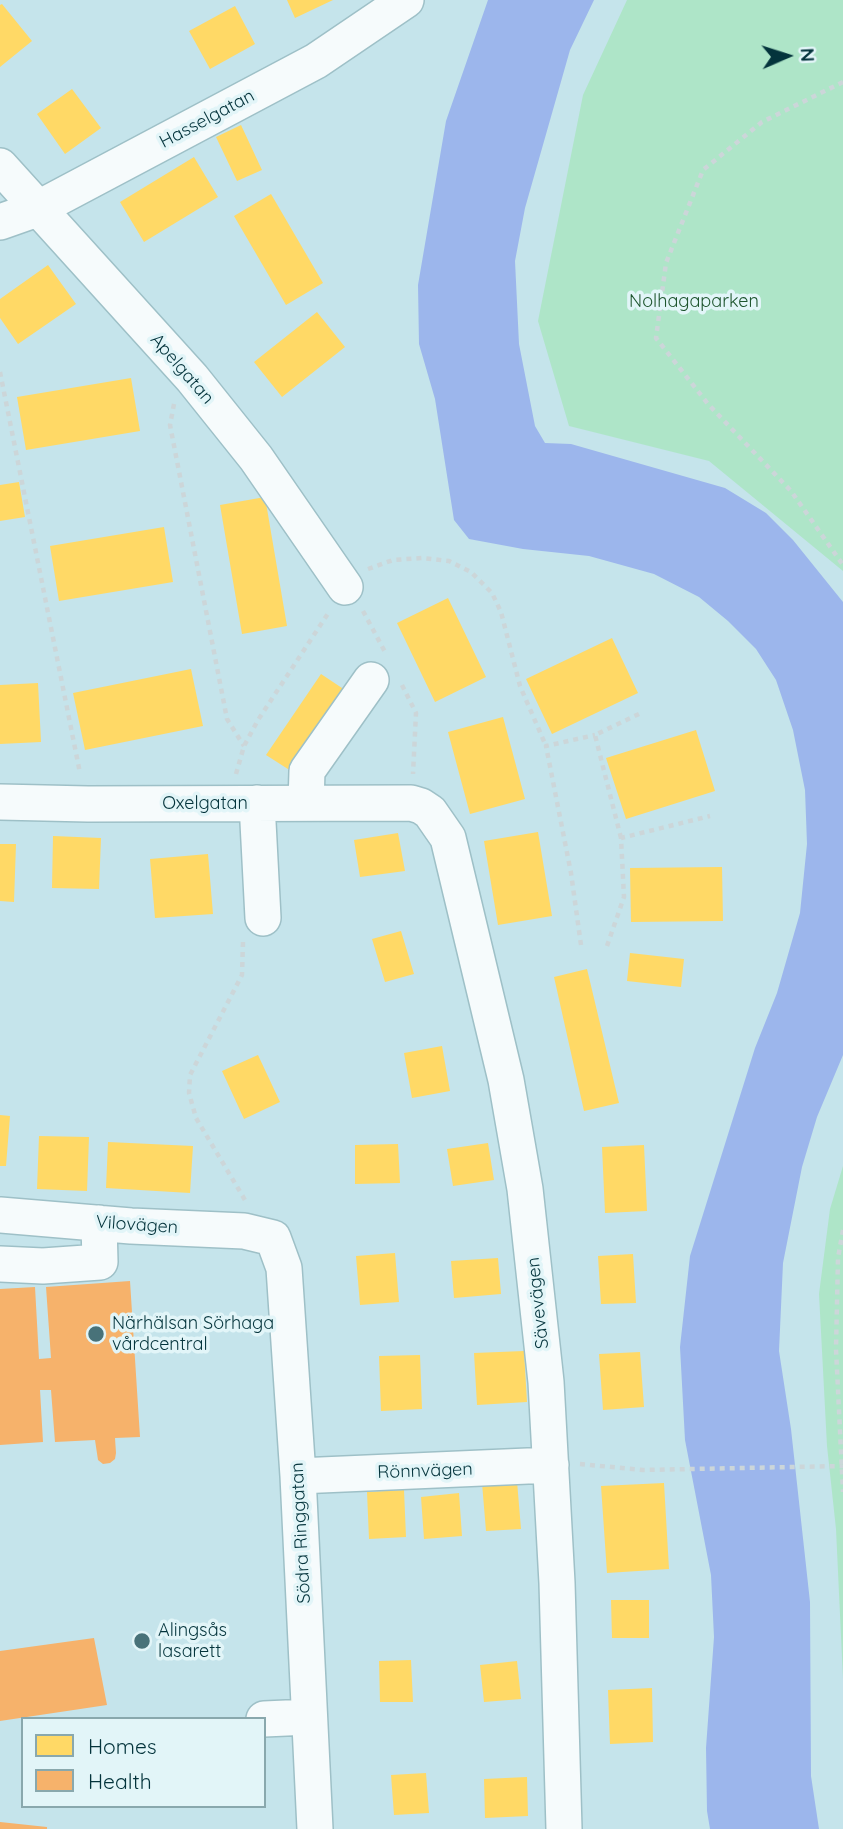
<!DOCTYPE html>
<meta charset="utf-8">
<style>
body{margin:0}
#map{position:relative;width:843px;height:1829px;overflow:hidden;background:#c5e4eb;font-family:Quicksand,sans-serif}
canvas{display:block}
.legend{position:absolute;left:21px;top:1717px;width:245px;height:91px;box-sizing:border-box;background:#e2f5f8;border:2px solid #89a8ad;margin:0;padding:9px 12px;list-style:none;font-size:21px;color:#04343c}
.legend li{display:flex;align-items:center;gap:14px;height:35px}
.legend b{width:35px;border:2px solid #89a8ad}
.north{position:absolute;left:752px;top:21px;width:70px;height:70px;-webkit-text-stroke:5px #e2f5f8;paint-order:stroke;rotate:87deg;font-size:19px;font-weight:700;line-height:28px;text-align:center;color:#04343c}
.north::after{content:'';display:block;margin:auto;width:24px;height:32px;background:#04343c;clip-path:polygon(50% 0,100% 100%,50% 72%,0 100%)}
</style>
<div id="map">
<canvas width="843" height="1829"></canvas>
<ul class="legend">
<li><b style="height:19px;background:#ffd966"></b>Homes</li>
<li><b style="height:19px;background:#f6b26b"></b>Health</li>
</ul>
<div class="north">N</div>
</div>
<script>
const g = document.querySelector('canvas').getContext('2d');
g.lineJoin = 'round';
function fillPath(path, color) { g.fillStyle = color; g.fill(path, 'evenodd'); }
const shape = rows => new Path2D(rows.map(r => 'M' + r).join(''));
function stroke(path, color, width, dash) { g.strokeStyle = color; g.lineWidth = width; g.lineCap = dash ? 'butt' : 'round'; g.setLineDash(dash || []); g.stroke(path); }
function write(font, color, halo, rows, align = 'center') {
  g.font = font + ' Quicksand,sans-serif'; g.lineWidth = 7; g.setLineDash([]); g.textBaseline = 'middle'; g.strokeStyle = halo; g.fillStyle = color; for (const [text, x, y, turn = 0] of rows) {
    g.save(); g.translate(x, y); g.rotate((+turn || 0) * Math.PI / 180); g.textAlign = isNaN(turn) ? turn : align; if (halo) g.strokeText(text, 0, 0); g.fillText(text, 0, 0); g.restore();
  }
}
fillPath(shape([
 [627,0,843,0,843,571,709,461,569,426,538,321,583,95],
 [843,1166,843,1679,836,1529,827,1446,819,1294,830,1209]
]), '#aee5c8');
fillPath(shape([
 [488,0,594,0,570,50,525,208,515,261,519,344,535,426,545,443,571,444,725,488,766,513,793,540,843,602,843,1055,817,1117,802,1167,783,1263,779,1351,791,1429,810,1602,811,1776,819,1829,710,1829,707,1811,706,1748,714,1637,711,1575,685,1440,680,1347,690,1256,755,1048,777,993,800,913,807,844,805,790,793,730,776,680,756,649,728,621,699,597,654,574,589,556,523,549,469,539,454,520,435,399,419,344,418,285,446,121]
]), '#9cb6ec');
fillPath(shape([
 [287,0,333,0,295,18],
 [2,4,32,41,0,67,0,5],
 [235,6,255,44,210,69,189,31],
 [72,89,101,128,65,154,37,114],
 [241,125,262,170,237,181,216,137],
 [194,157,218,197,144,242,120,202],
 [271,194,323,283,286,305,234,216],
 [48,265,76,304,18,344,0,318,0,299],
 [317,312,345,347,282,397,254,362],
 [131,378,140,431,26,450,17,397],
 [19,482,25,517,0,521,0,485],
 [265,497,287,626,242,634,220,505],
 [164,527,173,582,59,601,50,546],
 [448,598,486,677,435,702,397,623],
 [612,638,638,693,552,734,526,679],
 [191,669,203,726,85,750,73,693],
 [321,674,345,690,291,771,266,755],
 [38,683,41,742,0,744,0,685],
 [503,717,525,799,470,814,448,732],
 [696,730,715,791,626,819,606,758],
 [538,832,552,916,498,925,484,841],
 [398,833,405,871,360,877,354,840],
 [53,836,101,838,99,889,52,888],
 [0,844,16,844,14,902,0,901],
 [208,854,213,914,155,918,150,859],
 [722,867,723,921,631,922,630,868],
 [401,931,414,974,385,982,372,939],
 [630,953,684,959,681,987,627,981],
 [587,969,619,1103,584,1111,554,977],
 [442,1046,450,1091,412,1098,404,1053],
 [258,1055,280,1102,244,1119,222,1071],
 [0,1115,10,1116,6,1166,0,1166],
 [39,1136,89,1137,87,1191,37,1189],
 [108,1142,193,1146,190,1193,106,1188],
 [488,1143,494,1180,453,1186,447,1149],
 [398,1144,400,1183,355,1184,355,1145],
 [644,1145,647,1211,605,1213,602,1147],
 [395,1253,399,1302,360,1305,356,1256],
 [633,1254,636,1303,601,1304,598,1256],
 [498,1258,501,1294,454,1298,451,1261],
 [524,1351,527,1402,477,1405,474,1353],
 [640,1352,644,1407,603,1410,599,1354],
 [420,1355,422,1409,381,1411,379,1356],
 [517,1481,521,1529,486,1531,482,1483],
 [664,1483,669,1569,607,1573,601,1486],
 [404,1490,406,1537,369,1539,367,1492],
 [459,1493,462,1536,424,1539,421,1497],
 [611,1600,649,1600,649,1638,612,1638],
 [411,1660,413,1702,380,1702,379,1661],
 [517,1661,521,1699,484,1702,480,1665],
 [652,1688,653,1742,610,1744,608,1690],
 [426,1773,429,1813,394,1815,391,1775],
 [527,1777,528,1816,485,1818,484,1779]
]), '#ffd966');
fillPath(shape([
 [130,1281,140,1437,115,1438,116,1453,115,1459,110,1463,103,1464,98,1460,95,1440,55,1442,51,1390,40,1390,43,1442,0,1445,0,1289,35,1287,39,1359,51,1358,46,1287],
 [94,1638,107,1705,0,1721,0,1651],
 [0,1822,47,1827,47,1829,0,1829]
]), '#f6b26b');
const minor = shape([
 [0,166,192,378,256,458,345,587],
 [0,222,37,209,316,61,406,0],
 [0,802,88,804,411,803,421,806,430,812,448,838,506,1080,525,1189,546,1382,557,1583,564,1829],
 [257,803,263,918],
 [306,803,307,771,371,680],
 [0,1215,131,1226,244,1231,273,1238,284,1268,298,1476,315,1829],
 [0,1264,43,1266,100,1262,99,1223],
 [298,1476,551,1465],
 [264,1719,309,1717]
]);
stroke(minor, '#9ec0c7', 38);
stroke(shape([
 [843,82,762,122,703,170,666,263,656,338,708,404,791,491,843,565],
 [0,372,80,773],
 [174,404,170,425,227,719,244,746],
 [368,569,393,560,422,558,449,561,471,572,492,593,501,612,520,686,546,746],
 [363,611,385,652],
 [402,685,416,713,413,774],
 [236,774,244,746,258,720,329,612],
 [621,838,595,735,643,712],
 [243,942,242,975,190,1075,189,1093,196,1118,245,1200],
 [581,945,571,873,546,746,595,735],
 [607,946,624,897,621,838,710,816],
 [843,1230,838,1258,836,1349,843,1492],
 [580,1464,643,1470,843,1466]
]), '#ccd6d9', 4.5, [5, 5]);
stroke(minor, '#f6fbfc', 35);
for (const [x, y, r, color] of [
 [96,1334,9,"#487279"],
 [142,1641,9,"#487279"]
]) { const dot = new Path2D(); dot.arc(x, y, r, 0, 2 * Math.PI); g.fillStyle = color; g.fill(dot); stroke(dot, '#e2f5f8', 2.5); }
write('18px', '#04343c', '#e2f5f8', [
 ["Hasselgatan",207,119,-28],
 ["Apelgatan",182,369,49],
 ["Oxelgatan",205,804],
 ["Vilovägen",137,1225,4],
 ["Sävevägen",538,1303,-96],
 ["Rönnvägen",425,1471,-2],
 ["Södra Ringgatan",301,1533,-93]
]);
write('18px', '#1e552e', '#e2f5f8', [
 ["Nolhagaparken",694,302]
]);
write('18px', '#04343c', '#e2f5f8', [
 ["Närhälsan Sörhaga",112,1324],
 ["vårdcentral",112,1345],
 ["Alingsås",158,1631],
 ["lasarett",158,1652]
], 'left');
</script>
